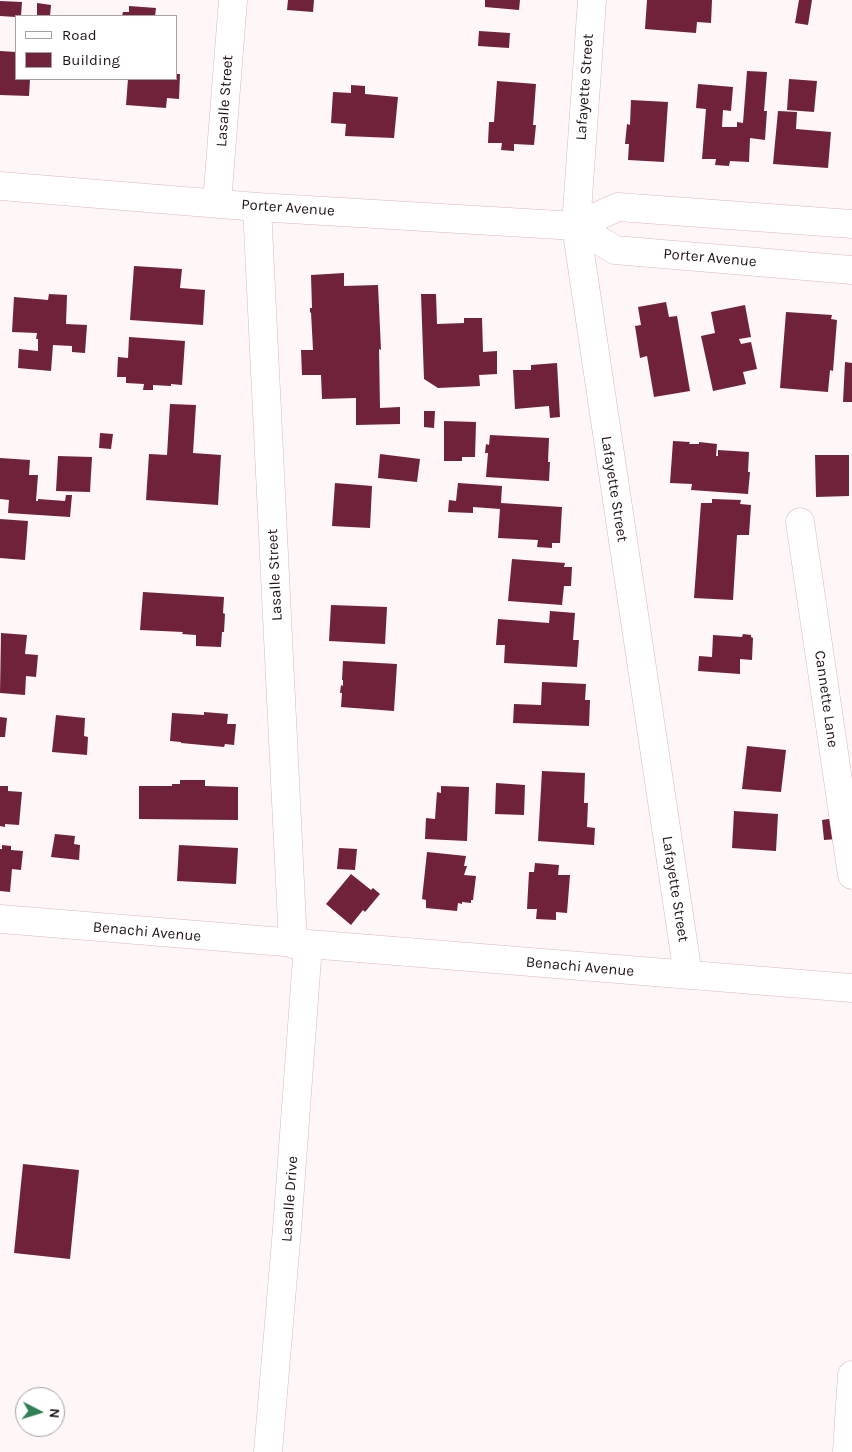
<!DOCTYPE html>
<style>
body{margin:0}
#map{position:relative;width:852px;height:1452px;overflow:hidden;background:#fef6f7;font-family:Karla,sans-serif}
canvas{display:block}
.legend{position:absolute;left:15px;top:15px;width:162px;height:65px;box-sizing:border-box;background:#fff;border:1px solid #a6a1a2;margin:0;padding:6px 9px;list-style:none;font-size:15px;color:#201316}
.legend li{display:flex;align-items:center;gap:10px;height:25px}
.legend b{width:25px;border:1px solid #a6a1a2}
.north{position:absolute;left:15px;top:1387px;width:50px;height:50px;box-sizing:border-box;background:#fff;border:1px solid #a6a1a2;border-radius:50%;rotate:95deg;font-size:14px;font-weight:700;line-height:20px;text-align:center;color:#201316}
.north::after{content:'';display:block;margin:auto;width:18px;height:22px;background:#2f8052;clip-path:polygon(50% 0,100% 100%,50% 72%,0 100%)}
</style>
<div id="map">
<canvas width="852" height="1452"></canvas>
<ul class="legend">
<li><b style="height:6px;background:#fff"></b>Road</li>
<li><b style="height:14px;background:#70223a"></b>Building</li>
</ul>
<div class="north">N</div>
</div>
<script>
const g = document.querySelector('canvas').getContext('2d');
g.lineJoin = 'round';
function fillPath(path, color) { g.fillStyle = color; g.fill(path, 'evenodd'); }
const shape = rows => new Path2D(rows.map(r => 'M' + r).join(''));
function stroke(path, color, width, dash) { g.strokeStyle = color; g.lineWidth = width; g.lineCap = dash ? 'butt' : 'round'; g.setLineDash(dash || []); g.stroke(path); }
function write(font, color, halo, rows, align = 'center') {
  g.font = font + ' Karla,sans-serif'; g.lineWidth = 5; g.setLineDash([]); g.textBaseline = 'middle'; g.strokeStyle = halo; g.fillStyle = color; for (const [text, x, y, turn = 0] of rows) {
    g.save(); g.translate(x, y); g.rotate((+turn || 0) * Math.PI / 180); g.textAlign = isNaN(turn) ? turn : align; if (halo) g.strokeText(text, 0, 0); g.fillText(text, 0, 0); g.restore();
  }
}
fillPath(shape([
 [288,0,314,0,313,12,287,10],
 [485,0,520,0,519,10,485,7],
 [647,0,712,0,711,23,697,22,696,33,645,29],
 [799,0,812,0,808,25,795,23],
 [0,1,22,2,21,16,16,16,16,17,0,16],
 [37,3,51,5,50,16,37,16],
 [129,6,156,8,155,16,122,16,123,12,129,12],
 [479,31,510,33,509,48,478,46],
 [0,51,16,52,16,79,30,79,29,96,0,95],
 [747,71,767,72,764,111,767,111,765,140,750,138,749,162,730,161,729,166,715,165,716,159,702,159,706,109,696,108,698,84,733,87,731,111,723,110,722,127,737,127,737,122,743,123],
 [176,74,180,74,179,99,167,98,166,108,126,105,128,79,176,79],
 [789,79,817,81,814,112,787,110],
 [497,81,536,84,533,125,536,125,534,145,514,144,514,151,501,150,502,143,488,143,489,122,494,122],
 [351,85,365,86,365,94,398,97,394,138,345,136,346,124,331,123,333,92,351,93],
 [631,100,668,102,664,162,628,160,629,144,625,144,627,124,630,125],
 [778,111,797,112,796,129,831,132,828,168,773,164],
 [134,266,182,269,180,288,205,290,203,325,130,320],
 [344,273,344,286,378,285,381,350,379,349,380,408,400,407,400,424,356,425,356,398,322,399,321,375,302,375,301,350,313,350,311,312,310,313,310,308,312,308,311,275],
 [49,294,67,295,66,324,87,325,85,353,72,352,72,346,53,345,51,371,18,368,19,349,38,351,38,339,36,339,37,333,12,332,14,297,48,300],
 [421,294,436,294,437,324,464,323,464,318,482,318,483,352,497,351,497,374,479,375,480,386,438,388,424,379],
 [666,302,669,317,677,316,690,391,654,397,647,356,640,358,635,326,641,325,638,307],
 [745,305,751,337,739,339,741,344,751,342,757,369,743,372,746,384,713,391,701,336,715,333,711,312],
 [786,312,832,315,831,319,837,320,833,371,830,370,828,392,780,388],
 [129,337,185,341,182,385,171,384,171,386,153,385,153,390,143,390,144,384,126,383,126,377,117,377,118,357,128,358],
 [845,362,852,363,852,402,843,402],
 [557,363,560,417,550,418,549,406,515,409,513,370,531,370,531,365],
 [170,404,196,405,193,453,221,455,218,505,146,500,149,454,167,455],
 [424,411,435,411,434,428,424,427],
 [444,421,476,422,475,457,462,457,462,461,444,461],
 [100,433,113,434,111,449,99,448],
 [490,435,549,438,548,462,550,462,549,481,486,477,488,453,485,453,486,444,489,445],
 [673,441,690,442,689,444,699,444,699,442,717,444,716,456,718,456,718,450,749,452,748,472,750,472,748,494,691,490,692,484,670,483],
 [380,454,420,459,417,482,378,478],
 [815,455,849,455,849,496,816,497],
 [58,456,92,457,90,492,56,491],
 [0,458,30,460,29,475,38,475,36,501,38,501,38,499,65,501,66,495,72,495,70,517,8,513,9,500,0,499],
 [335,483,372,486,370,528,332,526],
 [458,483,502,486,501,503,562,507,560,543,552,543,552,548,537,547,538,540,498,538,500,509,473,507,473,513,448,512,449,500,456,501],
 [712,499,741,500,740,504,751,505,749,535,737,535,733,600,694,598,701,503,712,503],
 [0,519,28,521,25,560,0,558],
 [512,559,565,563,564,567,572,567,571,586,564,586,562,605,508,601],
 [143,592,224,597,223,613,225,614,224,632,222,632,221,647,196,646,196,635,182,634,183,632,140,630],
 [331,605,387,607,385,644,329,641],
 [550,611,575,613,573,640,579,640,577,667,504,663,505,645,496,645,498,619,549,623],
 [1,633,27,635,25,654,38,655,36,677,26,676,25,695,0,693],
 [743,634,751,635,751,637,753,638,752,660,740,659,740,674,698,671,699,656,712,657,713,635,742,637],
 [343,661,397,664,394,711,341,707,342,693,340,693,341,685,343,686,343,680,342,680],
 [542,682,586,684,585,700,590,700,589,726,513,723,514,704,541,705],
 [204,712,228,714,227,724,236,724,234,745,225,744,224,747,181,743,181,742,170,741,172,713,204,715],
 [56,715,85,718,84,736,88,737,87,755,52,752],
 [0,717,7,718,5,737,0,737],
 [747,746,786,750,781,792,742,789],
 [542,771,585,773,584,803,588,803,587,827,595,828,594,845,538,841],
 [180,780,205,780,205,786,238,787,238,820,139,819,139,786,172,786,172,784,180,784],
 [496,783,525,785,524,815,495,814],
 [0,786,8,786,8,791,22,792,19,825,5,824,5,827,0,826],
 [441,786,469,787,467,841,425,839,426,818,435,819,437,792,441,793],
 [734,811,778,814,776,851,732,848],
 [835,818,837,839,824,840,822,820],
 [55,834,75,836,74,844,80,845,79,860,51,857],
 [2,845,11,846,11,850,23,851,21,870,12,869,10,892,0,891,0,849,2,849],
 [179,845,238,848,236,884,177,881],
 [339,848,357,849,355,870,337,869],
 [427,852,466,856,464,866,467,866,464,875,476,876,473,900,471,900,471,903,462,902,462,904,458,903,457,911,426,908,426,900,422,899],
 [535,863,559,865,558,875,570,875,567,913,556,912,556,920,536,919,537,909,527,909,529,872,534,872],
 [351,874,371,890,373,888,380,894,365,912,363,910,351,925,326,904],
 [23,1164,79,1170,70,1259,14,1253]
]), '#70223a');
const minor = shape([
 [592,0,576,226,688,975],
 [0,186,257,207,576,226,618,207,852,224],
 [217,203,233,0],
 [257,207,293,944],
 [576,226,615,250,852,270],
 [800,522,852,875],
 [0,919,852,988],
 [268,1452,287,1229,308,945],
 [847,1452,852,1375]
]);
stroke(minor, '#ddb8bf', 29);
stroke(minor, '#fff', 28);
write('15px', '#201316', '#fff', [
 ["Lafayette Street",585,87,-86],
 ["Lasalle Street",225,101,-86],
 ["Porter Avenue",288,208,4],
 ["Porter Avenue",710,258,5],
 ["Lafayette Street",614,489,81],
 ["Lasalle Street",275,575,-93],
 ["Cannette Lane",826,699,82],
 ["Lafayette Street",675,889,81],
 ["Benachi Avenue",147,932,5],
 ["Benachi Avenue",580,967,5],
 ["Lasalle Drive",290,1199,-86]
]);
</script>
